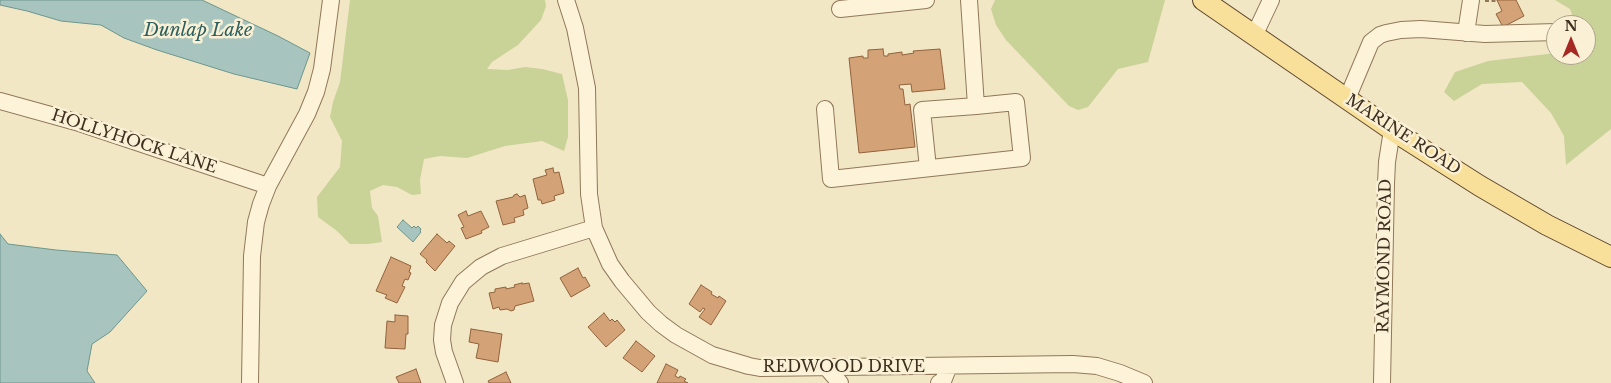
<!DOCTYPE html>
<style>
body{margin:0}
#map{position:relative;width:1611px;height:383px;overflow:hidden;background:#f2e7c5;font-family:"Libre Baskerville",serif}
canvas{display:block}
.north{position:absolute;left:1546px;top:15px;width:50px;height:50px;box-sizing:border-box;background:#f9f0d5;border:1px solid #aea38c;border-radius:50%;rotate:0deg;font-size:14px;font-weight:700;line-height:20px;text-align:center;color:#3e2f1e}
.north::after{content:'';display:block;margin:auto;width:18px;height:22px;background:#a52823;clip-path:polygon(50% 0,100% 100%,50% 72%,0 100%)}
</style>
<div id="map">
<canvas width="1611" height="383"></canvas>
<div class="north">N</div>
</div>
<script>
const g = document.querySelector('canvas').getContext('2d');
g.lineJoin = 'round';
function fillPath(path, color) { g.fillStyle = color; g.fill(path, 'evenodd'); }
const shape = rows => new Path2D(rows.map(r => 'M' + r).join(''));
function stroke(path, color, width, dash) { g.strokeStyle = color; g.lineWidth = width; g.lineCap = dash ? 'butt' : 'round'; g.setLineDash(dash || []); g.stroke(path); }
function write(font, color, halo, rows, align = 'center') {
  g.font = font + ' "Libre Baskerville",serif'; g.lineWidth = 5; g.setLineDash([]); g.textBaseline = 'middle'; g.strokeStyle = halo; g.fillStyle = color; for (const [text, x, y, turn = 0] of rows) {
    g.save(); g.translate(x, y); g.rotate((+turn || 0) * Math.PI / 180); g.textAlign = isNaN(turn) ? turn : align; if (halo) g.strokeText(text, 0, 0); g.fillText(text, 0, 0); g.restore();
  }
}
fillPath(shape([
 [350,0,545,0,546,6,541,20,518,45,492,62,487,69,508,70,525,67,542,69,562,74,568,100,568,137,564,151,542,141,505,146,467,158,440,156,424,159,420,180,421,194,412,195,397,187,383,185,370,191,372,208,378,216,382,242,368,244,350,244,337,231,318,217,317,197,340,167,342,141,330,117,333,102,340,82],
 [995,0,1165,0,1148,62,1118,69,1088,107,1078,110,1069,106,1006,40,996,25,991,9],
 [1555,0,1611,0,1611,129,1566,165,1564,136,1551,113,1522,82,1482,84,1454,101,1444,92,1455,72,1488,61,1556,53,1556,55,1586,55,1586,25,1576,25,1570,9]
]), '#c9d297');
const water = shape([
 [0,0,202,0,278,36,310,53,297,89,234,74,157,50,124,38,101,25,61,21,27,11,0,5,0,0],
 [403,220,412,228,414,226,416,228,418,226,421,229,420,231,421,232,413,242,397,227,403,220],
 [0,234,8,244,56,250,117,255,147,291,110,332,92,344,87,371,95,383,0,383,0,234]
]);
fillPath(water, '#a7c5be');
stroke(water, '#6c958d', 1);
const building = shape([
 [1497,0,1516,0,1524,16,1503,27,1496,14,1502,11,1497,0],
 [883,49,884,56,888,56,888,54,902,52,902,55,914,53,913,51,940,49,945,89,912,92,911,84,899,85,900,89,903,89,905,105,910,104,915,147,859,153,849,58,863,56,863,58,868,58,868,50,883,49],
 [553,168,554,173,559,172,564,193,554,196,555,200,542,204,541,200,538,200,533,179,547,175,545,170,553,168],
 [517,194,520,197,525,195,528,208,523,210,524,215,514,218,515,222,503,225,496,201,513,197,514,195,517,194],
 [466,211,468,216,481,211,489,227,481,231,482,233,466,239,461,228,464,227,458,215,466,211],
 [437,234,447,243,449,241,455,246,435,271,426,262,427,260,420,254,437,234],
 [391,257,411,266,409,272,411,273,408,280,405,279,402,286,405,287,397,303,385,298,387,295,376,291,391,257],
 [578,268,583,278,585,277,590,286,571,297,560,278,578,268],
 [522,283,522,284,529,283,534,301,515,306,514,310,511,311,507,309,500,310,499,307,493,309,489,293,495,292,495,289,506,287,506,289,515,287,514,285,522,283],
 [701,285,712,292,711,294,718,298,719,296,726,301,711,325,699,317,705,309,703,308,700,312,689,304,701,285],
 [604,313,610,321,612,319,615,322,617,320,625,330,606,347,588,327,604,313],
 [395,315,408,316,408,334,406,334,405,349,385,348,387,321,395,322,395,315],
 [471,329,502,334,498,362,476,358,479,344,469,342,471,329],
 [636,341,655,356,642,372,623,358,636,341],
 [666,364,678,370,675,376,679,378,680,376,686,379,684,381,688,383,657,383,666,364],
 [416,369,421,383,399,383,396,377,416,369],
 [506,372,511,383,489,383,488,381,506,372]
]);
fillPath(building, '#d4a277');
stroke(building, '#91623c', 1);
const minor = shape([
 [566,0,575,28,587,88,589,194,594,228,610,264,622,281,648,312,661,324,676,335,712,355,749,366,760,368,1073,364,1097,366,1120,373,1144,383],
 [840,9,926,0],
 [1466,33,1471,0],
 [1254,36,1271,0],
 [1347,99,1371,42,1380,35,1386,33,1401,30,1421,29,1485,34,1556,32],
 [0,101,76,122,268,186],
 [825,109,831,179,1022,158,1016,102,976,106,969,0],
 [928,168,922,110,976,106],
 [827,368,840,383],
 [250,383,252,256,256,222,261,204,268,186,307,114,316,92,322,69,331,0],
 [455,383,444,352,442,340,443,325,450,303,463,282,481,267,502,256,594,228],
 [939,383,943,381,949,366],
 [1382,383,1386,184,1387,162,1392,130]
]);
const major = shape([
 [1203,0,1392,130,1480,186,1547,225,1611,257]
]);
stroke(minor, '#907859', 18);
stroke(major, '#5d462d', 22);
stroke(shape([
 [1485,1,1497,1]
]), '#907859', 2, [4, 2.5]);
stroke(minor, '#fcf3d9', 16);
stroke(major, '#f8df9a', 20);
write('16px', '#3e2f1e', '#f9f0d5', [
 ["MARINE ROAD",1403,135,33],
 ["HOLLYHOCK LANE",134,142,18],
 ["RAYMOND ROAD",1385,256,-89],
 ["REDWOOD DRIVE",844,367]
]);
write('italic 18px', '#2c5f5f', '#f9f0d5', [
 ["Dunlap Lake",198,31]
]);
</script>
